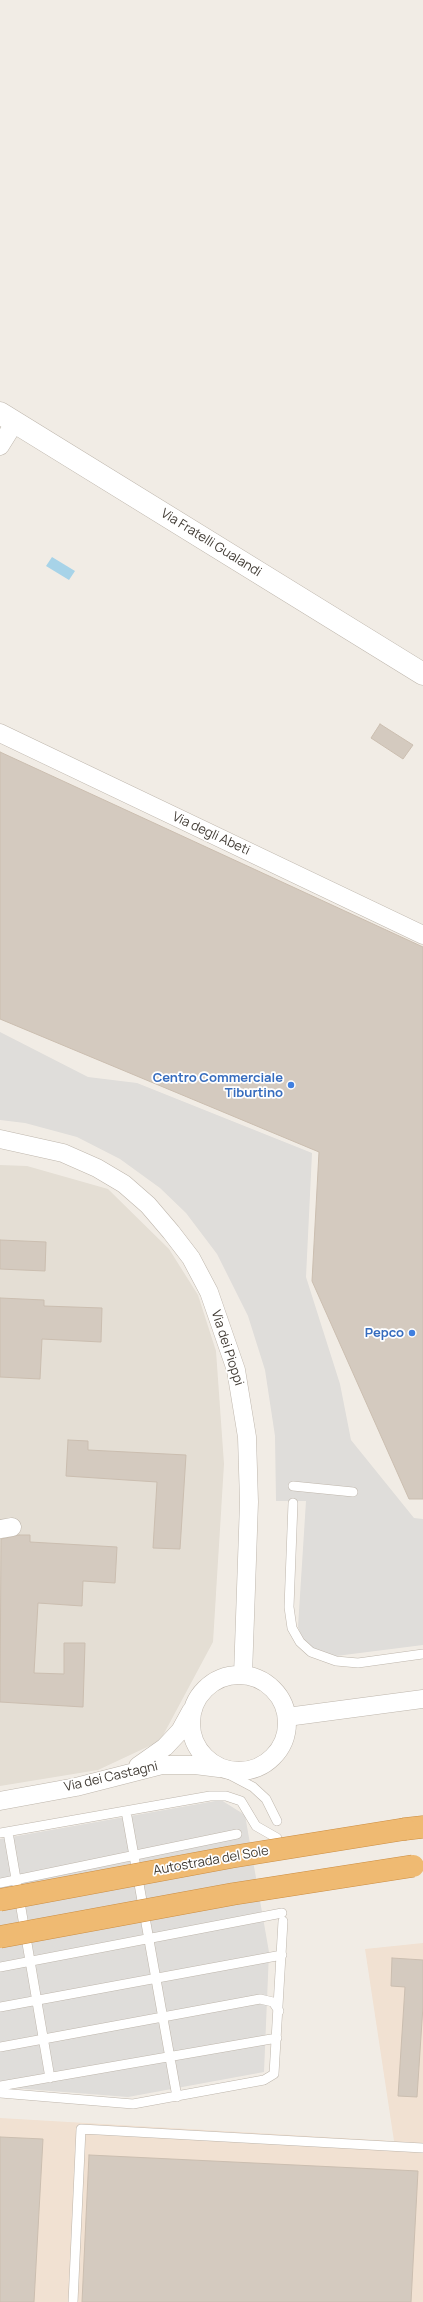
<!DOCTYPE html>
<style>
body{margin:0}
canvas{display:block;background:#f1ece5}
</style>
<canvas width="423" height="2302"></canvas>
<script>
const g = document.querySelector('canvas').getContext('2d');
g.lineJoin = 'round';
function fillPath(path, color) { g.fillStyle = color; g.fill(path, 'evenodd'); }
const shape = rows => new Path2D(rows.map(r => 'M' + r).join(''));
function stroke(path, color, width, dash) { g.strokeStyle = color; g.lineWidth = width; g.lineCap = dash ? 'butt' : 'round'; g.setLineDash(dash || []); g.stroke(path); }
function write(font, color, halo, rows, align = 'center') {
  g.font = font + ' Manrope,sans-serif'; g.lineWidth = 3.5; g.setLineDash([]); g.textBaseline = 'middle'; g.strokeStyle = halo; g.fillStyle = color; for (const [text, x, y, turn = 0] of rows) {
    g.save(); g.translate(x, y); g.rotate((+turn || 0) * Math.PI / 180); g.textAlign = isNaN(turn) ? turn : align; if (halo) g.strokeText(text, 0, 0); g.fillText(text, 0, 0); g.restore();
  }
}
fillPath(shape([
 [0,1165,27,1166,108,1189,169,1249,198,1295,216,1351,224,1464,213,1642,160,1741,98,1770,0,1786]
]), '#e4ded4');
fillPath(shape([
 [423,1943,423,2302,0,2302,0,2118,394,2141,365,1949]
]), '#f1e1d2');
fillPath(shape([
 [0,1032,88,1077,137,1083,312,1153,306,1277,340,1384,351,1440,414,1518,423,1519,423,1645,336,1656,314,1650,303,1640,298,1627,306,1501,276,1501,275,1436,265,1370,248,1316,217,1254,186,1213,160,1188,120,1159,77,1137,25,1123,0,1120],
 [221,1800,245,1815,269,1952,264,2072,128,2097,0,2087,0,1839]
]), '#dfddda');
fillPath(shape([
 [52,557,75,571,69,580,46,566]
]), '#a7d3e8');
const building = shape([
 [380,724,413,745,403,759,371,738,380,724],
 [0,752,423,947,423,1499,409,1499,312,1281,319,1152,0,1019,0,752],
 [0,1240,46,1242,45,1271,0,1269,0,1240],
 [0,1298,44,1300,44,1306,102,1308,101,1342,42,1339,40,1379,0,1377,0,1298],
 [68,1440,88,1441,88,1450,186,1455,180,1549,153,1548,157,1482,66,1476,68,1440],
 [19,1535,30,1535,30,1542,117,1547,115,1583,83,1581,82,1606,38,1603,34,1673,64,1674,64,1643,85,1643,83,1707,0,1702,1,1539,19,1535],
 [392,1958,423,1960,423,2006,417,2097,398,2096,405,1987,391,1986,392,1958],
 [0,2137,43,2139,34,2302,0,2302,0,2137],
 [89,2155,418,2171,411,2302,82,2302,89,2155]
]);
fillPath(building, '#d4cabf');
stroke(building, '#cbbeb0', 1);
const service = shape([
 [293,1486,353,1492],
 [293,1503,289,1607,292,1628,300,1642,311,1652,336,1661,358,1663,423,1654],
 [217,1768,253,1787,266,1799,277,1821],
 [126,1811,177,2097],
 [8,1832,50,2078],
 [0,1833,210,1796,226,1796,241,1801,256,1826,277,1838],
 [0,1883,237,1834],
 [0,1967,282,1913],
 [0,2007,282,1955],
 [0,2047,260,1999,273,2002,279,2011],
 [0,2086,277,2038],
 [0,2093,133,2104,264,2080,274,2074,283,1921],
 [73,2302,81,2129,423,2148]
]);
const minor = shape([
 [0,446,15,422],
 [0,733,423,935],
 [0,1139,63,1153,97,1168,124,1184,148,1205,171,1232,191,1258,209,1292,236,1370,247,1437,249,1502,243,1675],
 [0,1529,12,1527],
 '191 1723a48 48 0 1 1 96 0a48 48 0 1 1-96 0Z',
 [287,1717,423,1699],
 [138,1766,165,1747,180,1731,191,1711],
 [0,1801,76,1787,162,1765,195,1765,219,1768]
]);
const tertiary = shape([
 [0,413,423,674]
]);
const motorway = shape([
 [405,1829,423,1827]
]);
stroke(service, '#beb6ac', 10);
stroke(minor, '#beb6ac', 19);
stroke(tertiary, '#beb6ac', 23);
stroke(motorway, '#cc8e43', 23);
stroke(service, '#fff', 9);
stroke(minor, '#fff', 18);
stroke(tertiary, '#fff', 22);
stroke(motorway, '#efba72', 22);
const motorwayBridge = shape([
 [0,1900,231,1857,405,1829],
 [0,1937,233,1894,413,1866]
]);
stroke(motorwayBridge, '#cc8e43', 23, []);
stroke(motorwayBridge, '#efba72', 22);
for (const [x, y, r, color] of [
 [291,1085,4,"#3f7fe0"],
 [412,1333,4,"#3f7fe0"]
]) { const dot = new Path2D(); dot.arc(x, y, r, 0, 2 * Math.PI); g.fillStyle = color; g.fill(dot); stroke(dot, '#fff', 1.5); }
write('13px', '#423c35', '#fff', [
 ["Via Fratelli Gualandi",211,543,32],
 ["Via degli Abeti",211,834,25],
 ["Via dei Pioppi",227,1348,72],
 ["Via dei Castagni",111,1777,-13],
 ["Autostrada del Sole",211,1861,-10]
]);
write('bold 13px', '#366cbe', '#fff', [
 ["Centro Commerciale",283,1078],
 ["Tiburtino",283,1093],
 ["Pepco",404,1333]
], 'right');
</script>
